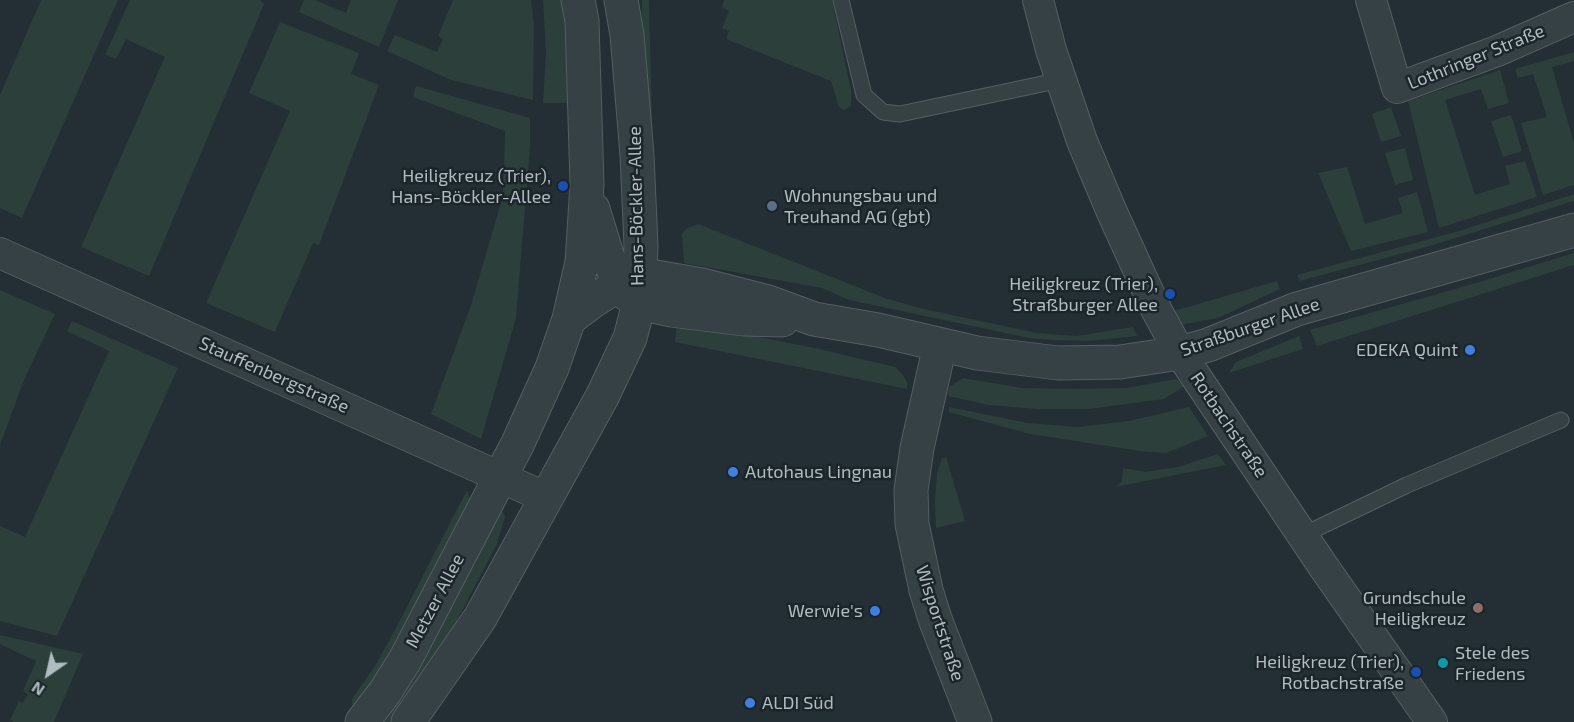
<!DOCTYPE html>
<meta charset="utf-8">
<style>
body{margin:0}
#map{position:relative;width:1574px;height:722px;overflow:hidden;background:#232f35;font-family:"Exo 2",sans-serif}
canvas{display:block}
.north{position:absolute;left:18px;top:644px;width:60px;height:60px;-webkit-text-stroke:4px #1c252a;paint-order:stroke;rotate:214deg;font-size:16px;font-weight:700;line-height:24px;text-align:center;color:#b1bcc2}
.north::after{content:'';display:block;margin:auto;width:21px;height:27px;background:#b1bcc2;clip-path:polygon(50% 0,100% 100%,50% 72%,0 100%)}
</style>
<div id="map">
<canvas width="1574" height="722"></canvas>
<div class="north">N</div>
</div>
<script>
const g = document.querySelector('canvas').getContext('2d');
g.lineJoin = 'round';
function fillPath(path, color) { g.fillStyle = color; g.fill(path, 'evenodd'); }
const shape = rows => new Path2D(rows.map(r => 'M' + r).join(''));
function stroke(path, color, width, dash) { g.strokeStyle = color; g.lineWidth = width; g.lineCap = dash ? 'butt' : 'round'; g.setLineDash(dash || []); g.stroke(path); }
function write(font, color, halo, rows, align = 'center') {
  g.font = font + ' "Exo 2",sans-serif'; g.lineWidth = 5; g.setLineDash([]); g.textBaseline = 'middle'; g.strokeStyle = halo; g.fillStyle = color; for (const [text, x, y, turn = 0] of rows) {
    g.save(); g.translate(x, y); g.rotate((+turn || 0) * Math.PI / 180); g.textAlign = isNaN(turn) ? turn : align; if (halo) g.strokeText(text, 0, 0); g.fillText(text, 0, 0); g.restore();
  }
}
fillPath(shape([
 [41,0,118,0,22,218,0,208,0,95],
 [130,0,260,0,264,4,149,276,81,247,165,57,126,39,116,59,105,55],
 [304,0,315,0,346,13,351,0,398,0,379,47,299,12],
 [453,0,531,0,534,26,533,100,451,80,387,51,395,35,437,52,443,39,438,36],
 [543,0,561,0,565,18,569,103,543,103,546,53],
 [642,0,649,0,652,120,650,120,642,52],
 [724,0,832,0,851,90,851,106,844,110,839,107,831,81,726,39,729,31,722,28,729,11,722,7],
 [280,22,359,53,351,74,379,85,319,245,313,243,275,332,206,303,290,111,249,93],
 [1574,52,1574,61,1552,67,1574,143,1574,185,1543,195,1521,123,1547,117,1533,74,1518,78,1515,69],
 [1500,70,1509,103,1488,109,1481,89,1445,100,1475,195,1510,184,1505,166,1525,161,1537,197,1439,228,1408,101],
 [416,86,530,118,530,147,516,318,481,439,431,414,471,305,503,196,505,131,413,97],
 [1391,107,1401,136,1381,142,1372,114],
 [1511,115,1522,151,1503,157,1491,121],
 [1405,148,1413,180,1395,185,1385,153],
 [1347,167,1365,224,1403,213,1398,198,1417,192,1428,232,1351,251,1318,173],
 [1574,194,1574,201,1430,246,1300,281,1297,275,1459,231],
 [698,224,885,298,919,308,1037,333,1076,336,1133,327,1137,336,1088,341,1053,340,1029,338,849,300,822,288,684,263,682,234,686,229],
 [1574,253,1574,265,1317,346,1310,330,1469,285],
 [1277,281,1280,289,1218,318,1174,326,1167,313],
 [0,290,55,314,24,380,0,445],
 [72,321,178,368,57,636,0,621,0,526,25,537,109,351,67,331],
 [677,321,815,348,895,367,903,375,907,382,907,389,675,342],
 [1299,336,1303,349,1229,373,1236,362],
 [963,378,1023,388,1073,389,1126,388,1176,379,1185,386,1164,399,1089,409,1037,409,989,405,948,396,949,387],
 [949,407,1028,423,1077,427,1129,421,1189,407,1208,436,1166,453,1140,451,1030,434,949,412],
 [1218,454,1226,465,1115,487,1122,481,1123,468,1145,472,1178,467],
 [946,457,965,521,936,528,935,501,937,473,942,458],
 [467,490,470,499,391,659,355,706,352,704,352,699,375,666,397,626],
 [499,510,503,512,505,517,496,546,452,630,420,680,390,722,381,722],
 [0,635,83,654,54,722,14,722,10,720,19,701,23,703,28,694,23,691,36,661,0,644]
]), '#2c3f3a');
const service = shape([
 [841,0,864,95,883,112,900,114,1061,80],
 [1303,535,1407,485,1561,420]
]);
const minor = shape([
 [1038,0,1051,50,1082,141,1111,210,1157,311,1180,353,1323,566,1432,722],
 [1371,0,1397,88,1497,51,1574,17],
 [0,253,547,498]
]);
const tertiary = shape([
 [593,209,608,258,620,284,627,294,639,303,671,310,744,319,782,320],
 [569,319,593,301,620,284,638,279,656,277,702,285,768,302,814,319,878,330,977,353,1058,363,1120,362,1180,353,1208,345,1297,309,1574,230],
 [940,345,917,448,911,490,912,524,926,590,935,619,975,722],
 [362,722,385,692,405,660,518,443,552,368,569,319,582,262,587,184,582,21,578,0],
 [408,722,480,618,602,397,630,338,639,303,641,246,637,155,627,35,621,0]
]);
stroke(service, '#545e63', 17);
stroke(minor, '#545e63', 32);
stroke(tertiary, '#545e63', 35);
stroke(service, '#364146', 15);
stroke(minor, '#364146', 30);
stroke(tertiary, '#364146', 33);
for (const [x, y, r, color] of [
 [563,186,6,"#1a4fb4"],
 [772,206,6,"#5c6f8a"],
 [1170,294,6,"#1a4fb4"],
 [1470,350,6,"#3f7fe0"],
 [733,472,6,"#3f7fe0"],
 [1478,608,6,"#8d6e63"],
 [875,611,6,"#3f7fe0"],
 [1443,663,6,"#0f9aa8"],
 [1416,672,6,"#1a4fb4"],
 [750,703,6,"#3f7fe0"]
]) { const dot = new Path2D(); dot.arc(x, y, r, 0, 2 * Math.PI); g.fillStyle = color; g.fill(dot); stroke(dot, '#1c252a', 2); }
write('18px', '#b1bcc2', '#1c252a', [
 ["Lothringer Straße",1476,57,-22],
 ["Hans-Böckler-Allee",636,206,-91],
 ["Straßburger Allee",1250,327,-19],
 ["Stauffenbergstraße",274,375,24],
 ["Rotbachstraße",1229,425,56],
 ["Metzer Allee",435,601,-62],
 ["Wisportstraße",940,623,72]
]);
write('18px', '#b1bcc2', '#1c252a', [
 ["Heiligkreuz (Trier),",551,176],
 ["Hans-Böckler-Allee",551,197],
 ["Wohnungsbau und",784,196,"left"],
 ["Treuhand AG (gbt)",784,217,"left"],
 ["Heiligkreuz (Trier),",1158,284],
 ["Straßburger Allee",1158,305],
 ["EDEKA Quint",1458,350],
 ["Autohaus Lingnau",745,472,"left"],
 ["Grundschule",1466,598],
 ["Heiligkreuz",1466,619],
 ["Werwie's",863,611],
 ["Stele des",1455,653,"left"],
 ["Friedens",1455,674,"left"],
 ["Heiligkreuz (Trier),",1404,662],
 ["Rotbachstraße",1404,683],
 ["ALDI Süd",762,703,"left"]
], 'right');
</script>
